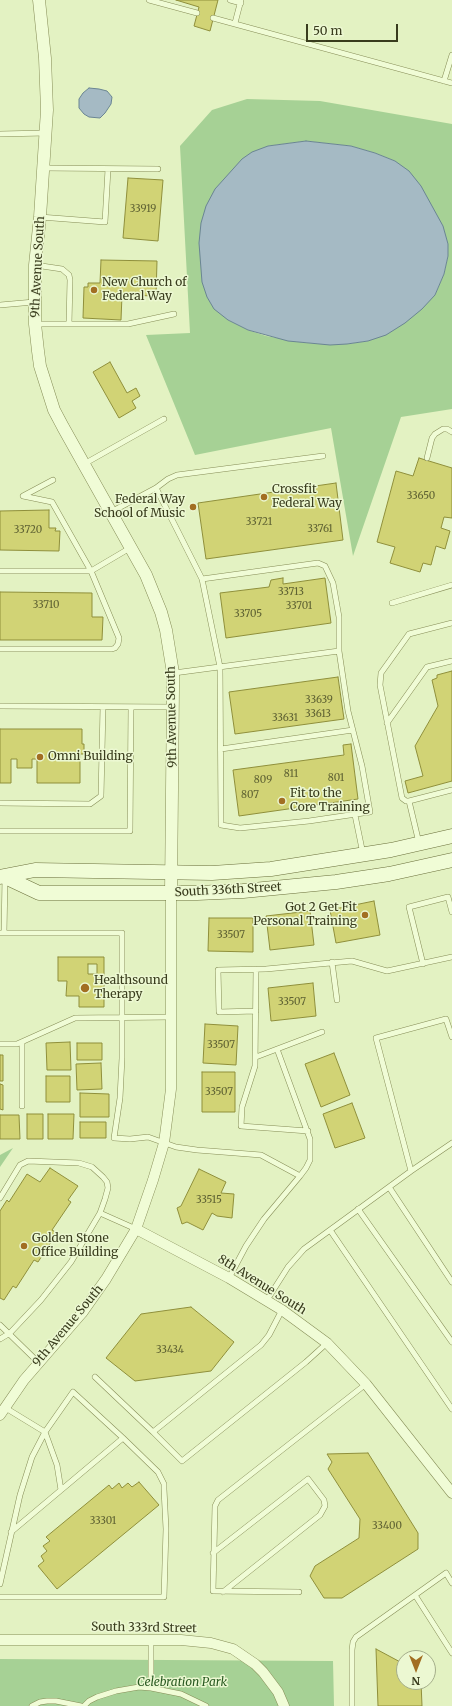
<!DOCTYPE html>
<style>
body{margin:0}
#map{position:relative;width:452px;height:1706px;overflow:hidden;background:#e3f2c2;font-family:Merriweather,serif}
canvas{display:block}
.north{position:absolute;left:396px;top:1650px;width:40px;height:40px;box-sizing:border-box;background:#ecf8d2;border:1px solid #a4ad8a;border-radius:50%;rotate:180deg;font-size:11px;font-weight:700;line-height:16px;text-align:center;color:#393c1d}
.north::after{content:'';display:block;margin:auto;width:14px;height:18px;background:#a26e22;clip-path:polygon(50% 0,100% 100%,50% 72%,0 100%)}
.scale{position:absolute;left:306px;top:24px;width:92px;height:18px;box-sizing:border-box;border:2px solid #393c1d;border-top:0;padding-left:5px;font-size:12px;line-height:14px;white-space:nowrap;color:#393c1d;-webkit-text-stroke:3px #ecf8d2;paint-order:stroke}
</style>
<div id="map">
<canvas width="452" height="1706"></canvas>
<div class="north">N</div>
<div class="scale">50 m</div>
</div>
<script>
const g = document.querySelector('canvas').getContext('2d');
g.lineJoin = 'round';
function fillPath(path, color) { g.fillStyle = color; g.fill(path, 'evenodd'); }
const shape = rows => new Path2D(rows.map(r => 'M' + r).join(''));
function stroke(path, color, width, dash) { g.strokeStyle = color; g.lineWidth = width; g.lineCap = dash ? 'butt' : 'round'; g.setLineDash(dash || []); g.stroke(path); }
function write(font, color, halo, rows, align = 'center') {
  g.font = font + ' Merriweather,serif'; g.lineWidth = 3; g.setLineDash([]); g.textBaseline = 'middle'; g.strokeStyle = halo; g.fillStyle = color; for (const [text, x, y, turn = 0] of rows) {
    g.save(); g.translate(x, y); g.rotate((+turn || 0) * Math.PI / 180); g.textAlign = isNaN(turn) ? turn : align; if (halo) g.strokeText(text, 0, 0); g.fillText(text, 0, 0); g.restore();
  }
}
fillPath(shape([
 [247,99,320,101,452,124,452,409,401,417,353,556,331,428,195,455,146,335,190,333,180,146,212,110],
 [306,141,351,146,375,153,395,161,448,244,448,256,444,274,435,295,368,341,347,344,307,343,266,336,248,330,228,320,268,146],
 [13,1148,0,1167,0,1155],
 [0,1659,333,1661,334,1706,0,1706]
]), '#a6d195');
const water = shape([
 [89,88,99,89,107,91,112,97,111,104,105,113,100,118,89,117,84,114,79,108,79,99,83,93,89,88],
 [306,141,351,146,375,153,395,161,409,171,421,186,443,226,448,244,448,256,444,274,435,295,422,309,405,323,386,335,368,341,347,344,330,345,288,341,248,330,228,320,214,309,207,297,202,282,199,243,201,223,206,206,215,189,242,159,252,152,268,146,306,141]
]);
fillPath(water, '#a5bac4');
stroke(water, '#6a8593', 1);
const building = shape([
 [176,0,218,0,210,31,194,26,199,7,176,0],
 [128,178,163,180,158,241,123,238,128,178],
 [101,260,157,261,156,296,122,295,121,320,83,318,84,287,88,287,88,283,100,283,101,260],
 [110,362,127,393,136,388,140,396,132,401,136,408,119,418,93,372,110,362],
 [419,458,452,468,452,518,444,517,441,528,450,531,445,549,436,546,431,565,423,563,420,572,390,563,395,547,377,542,396,471,413,476,419,458],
 [336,483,343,540,206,559,198,503,336,483],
 [49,510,49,528,56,528,55,531,60,531,59,551,0,550,0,511,49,510],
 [283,578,283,584,325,578,331,623,226,638,220,593,269,587,271,580,283,578],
 [0,592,92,593,92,617,103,617,102,640,0,640,0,592],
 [452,671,452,781,408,793,405,781,423,776,415,746,438,706,432,680,437,678,437,675,452,671],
 [338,677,344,719,235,734,229,692,338,677],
 [0,729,82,729,82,744,84,744,84,754,80,754,80,783,37,783,37,759,32,759,32,768,17,768,17,759,11,759,11,783,0,783,0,729],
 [351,744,358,799,239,816,233,770,344,755,343,745,351,744],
 [374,901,380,935,336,943,330,910,374,901],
 [310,911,314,945,270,950,266,916,310,911],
 [209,918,253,918,253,952,208,951,209,918],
 [58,957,104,957,104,1007,79,1007,79,996,66,996,67,981,58,981,58,957],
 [88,964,97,964,97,974,88,974,88,964],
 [313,983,316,1016,271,1021,268,988,313,983],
 [205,1024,238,1026,236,1065,203,1063,205,1024],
 [70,1042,71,1070,47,1070,46,1043,70,1042],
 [77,1043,102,1043,102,1060,77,1060,77,1043],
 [334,1053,350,1095,321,1107,305,1064,334,1053],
 [0,1055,3,1055,3,1081,0,1081,0,1055],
 [101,1063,102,1089,77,1090,76,1064,101,1063],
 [202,1072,235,1072,235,1112,202,1112,202,1072],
 [46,1076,70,1076,70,1102,46,1102,46,1076],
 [0,1084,3,1085,3,1110,0,1109,0,1084],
 [80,1093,109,1094,109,1117,80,1117,80,1093],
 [352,1103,365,1138,335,1148,323,1114,352,1103],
 [27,1114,43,1114,43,1139,27,1139,27,1114],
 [48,1114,74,1114,73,1139,48,1139,48,1114],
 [0,1115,19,1115,20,1139,0,1139,0,1115],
 [80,1122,106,1122,106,1138,80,1138,80,1122],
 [50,1168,78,1186,68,1200,71,1202,52,1230,57,1233,38,1262,34,1260,16,1288,13,1286,4,1300,0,1298,0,1211,7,1200,9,1202,27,1174,40,1182,50,1168],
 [199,1169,226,1182,221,1193,234,1194,232,1218,217,1216,212,1213,203,1230,187,1222,182,1224,177,1208,181,1206,199,1169],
 [191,1307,234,1342,211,1371,135,1381,106,1358,141,1314,191,1307],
 [368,1453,418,1533,418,1549,342,1598,324,1598,310,1576,315,1566,359,1538,360,1519,328,1469,332,1462,327,1454,368,1453],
 [139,1482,159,1505,57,1589,38,1566,44,1561,41,1556,47,1551,43,1546,50,1541,46,1537,109,1485,112,1489,119,1483,122,1488,128,1483,132,1487,139,1482],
 [376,1649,404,1664,404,1682,421,1682,422,1706,378,1706,376,1649]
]);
fillPath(building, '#d1d375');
stroke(building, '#8f8f3b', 1);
const service = shape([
 [149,0,197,13],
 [230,0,241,3],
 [213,18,452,83],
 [235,23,241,0],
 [444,81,452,55],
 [0,134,45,133],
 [44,168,158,169],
 [40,217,105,222,108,169],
 [35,265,62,269,69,275,70,280,69,324,36,324],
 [0,305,34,302],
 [69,324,128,324,174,314],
 [427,458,432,438,435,434,443,429,447,429,452,432],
 [84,464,164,419],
 [53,480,23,496,52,502,91,571,130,548],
 [156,488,168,479,177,475,323,456],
 [111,512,156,488,202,579,318,563,325,566,333,583,339,617,339,651,348,711,362,766,370,812,309,821,240,828,221,825,220,667,202,579],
 [0,571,91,571,119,638,118,644,115,648,112,649,0,649],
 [392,603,452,585],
 [452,623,409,634,381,673,380,685,402,798,406,801,409,801,452,790],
 [174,673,339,651],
 [0,706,173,707],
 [387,723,427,667,452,661],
 [221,749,353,730],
 [409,801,419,843],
 [0,803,90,804,101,796,103,707],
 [355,815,363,854],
 [0,831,130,831,131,707],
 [0,933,122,933,122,1058,120,1098,114,1138,130,1139,148,1137,176,1147,197,1150,261,1155,300,1176,306,1168,310,1160,310,1139,277,1049],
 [4,933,5,878],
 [332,962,337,1000],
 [423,964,409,907,448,897,452,912],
 [256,969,255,1066,242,1107,241,1126,308,1131],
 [256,1011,219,1012,218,970,266,969,352,961,387,971,452,957],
 [0,1044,17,1044,75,1018,172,1017],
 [256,1057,322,1032],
 [22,1106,22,1042],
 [411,1171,376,1038,446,1019,452,1037],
 [389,1187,452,1282],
 [0,1198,20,1165,28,1161,79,1163,92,1167,103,1177,107,1182,108,1188,105,1199,100,1213,71,1262,41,1300,10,1333,0,1339],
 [358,1209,452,1342],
 [100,1213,136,1229],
 [330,1230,452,1409],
 [229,1278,246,1246,264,1219,300,1176],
 [267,1300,288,1267,304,1249,411,1171,452,1143],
 [0,1325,38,1362],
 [95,1377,153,1432,261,1345,269,1335,282,1310],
 [45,1432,57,1465,61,1490],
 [153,1432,182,1461,306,1362,327,1343],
 [11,1532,123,1438],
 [213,1553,308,1479,324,1500,325,1506,320,1515,223,1592],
 [0,1584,20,1495,32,1457,45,1432],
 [299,1592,213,1591,215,1506,218,1500,366,1384],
 [415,1595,452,1653],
 [0,1597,164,1597,166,1529,164,1489,164,1484,158,1472,123,1438,73,1392,45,1432,4,1407],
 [151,1688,181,1694,206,1706],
 [32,1706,40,1702,47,1701,56,1701,81,1706],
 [84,1706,89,1701,97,1697,116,1691,139,1687,151,1688,151,1640],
 [352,1706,352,1650,353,1642,356,1637,446,1573,452,1583]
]);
const minor = shape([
 [136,1229,229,1278,282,1310,327,1343,366,1384,452,1493],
 [0,1415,24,1380,82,1313,106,1279,136,1229,153,1180,164,1143,171,1089,171,893],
 [0,1640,181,1640,211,1643,233,1649,255,1664,263,1672,278,1692,284,1706]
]);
const tertiary = shape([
 [39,0,45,58,47,110,40,217,35,265,35,324,38,351,40,366,54,410,63,427,146,575,161,612,166,630,173,673,173,688,171,893]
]);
const secondary = shape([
 [0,877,35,870,212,873,271,869,391,850,452,836],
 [5,877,39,893,197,893,243,891,336,882,389,874,452,860]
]);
stroke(service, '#868d57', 6);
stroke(minor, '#868d57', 11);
stroke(tertiary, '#868d57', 13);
stroke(secondary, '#6a6f3b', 15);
stroke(service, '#f0fcd6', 5);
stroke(minor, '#f0fcd6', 10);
stroke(tertiary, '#f0fcd6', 12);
stroke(secondary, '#f0fcd6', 14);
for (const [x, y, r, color] of [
 [94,290,4,"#a26e22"],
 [264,497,4,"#a26e22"],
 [193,507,4,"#a26e22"],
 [40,757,4,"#a26e22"],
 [282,801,4,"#a26e22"],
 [365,915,4,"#a26e22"],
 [85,988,5,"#a26e22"],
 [24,1246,4,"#a26e22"]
]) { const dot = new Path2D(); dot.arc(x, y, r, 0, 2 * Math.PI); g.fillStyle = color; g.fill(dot); stroke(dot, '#ecf8d2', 1.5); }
write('10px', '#5f6233', null, [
 ["33919",143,209],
 ["33650",421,496],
 ["33721",259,522],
 ["33761",320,529],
 ["33720",28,530],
 ["33713",291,592],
 ["33710",46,605],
 ["33701",299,606],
 ["33705",248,614],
 ["33639",319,700],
 ["33613",318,714],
 ["33631",285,718],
 ["811",291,774],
 ["801",336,778],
 ["809",263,780],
 ["807",250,795],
 ["33507",231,935],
 ["33507",292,1002],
 ["33507",221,1045],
 ["33507",219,1092],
 ["33515",209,1200],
 ["33434",170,1350],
 ["33301",103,1521],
 ["33400",387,1526]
]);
write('12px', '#393c1d', '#ecf8d2', [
 ["9th Avenue South",38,267,-87],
 ["9th Avenue South",172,717,-91],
 ["South 336th Street",228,890,-3],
 ["8th Avenue South",262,1285,32],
 ["9th Avenue South",68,1326,-50],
 ["South 333rd Street",144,1628,1]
]);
write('12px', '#393c1d', '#ecf8d2', [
 ["New Church of",102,283],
 ["Federal Way",102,297],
 ["Crossfit",272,490],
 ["Federal Way",272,504],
 ["Federal Way",185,500,"right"],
 ["School of Music",185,514,"right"],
 ["Omni Building",48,757],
 ["Fit to the",290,794],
 ["Core Training",290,808],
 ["Got 2 Get Fit",357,908,"right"],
 ["Personal Training",357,922,"right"],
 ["Healthsound",94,981],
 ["Therapy",94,995],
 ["Golden Stone",32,1239],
 ["Office Building",32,1253]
], 'left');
write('italic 12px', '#2a5a22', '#ecf8d2', [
 ["Celebration Park",182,1683]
]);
</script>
